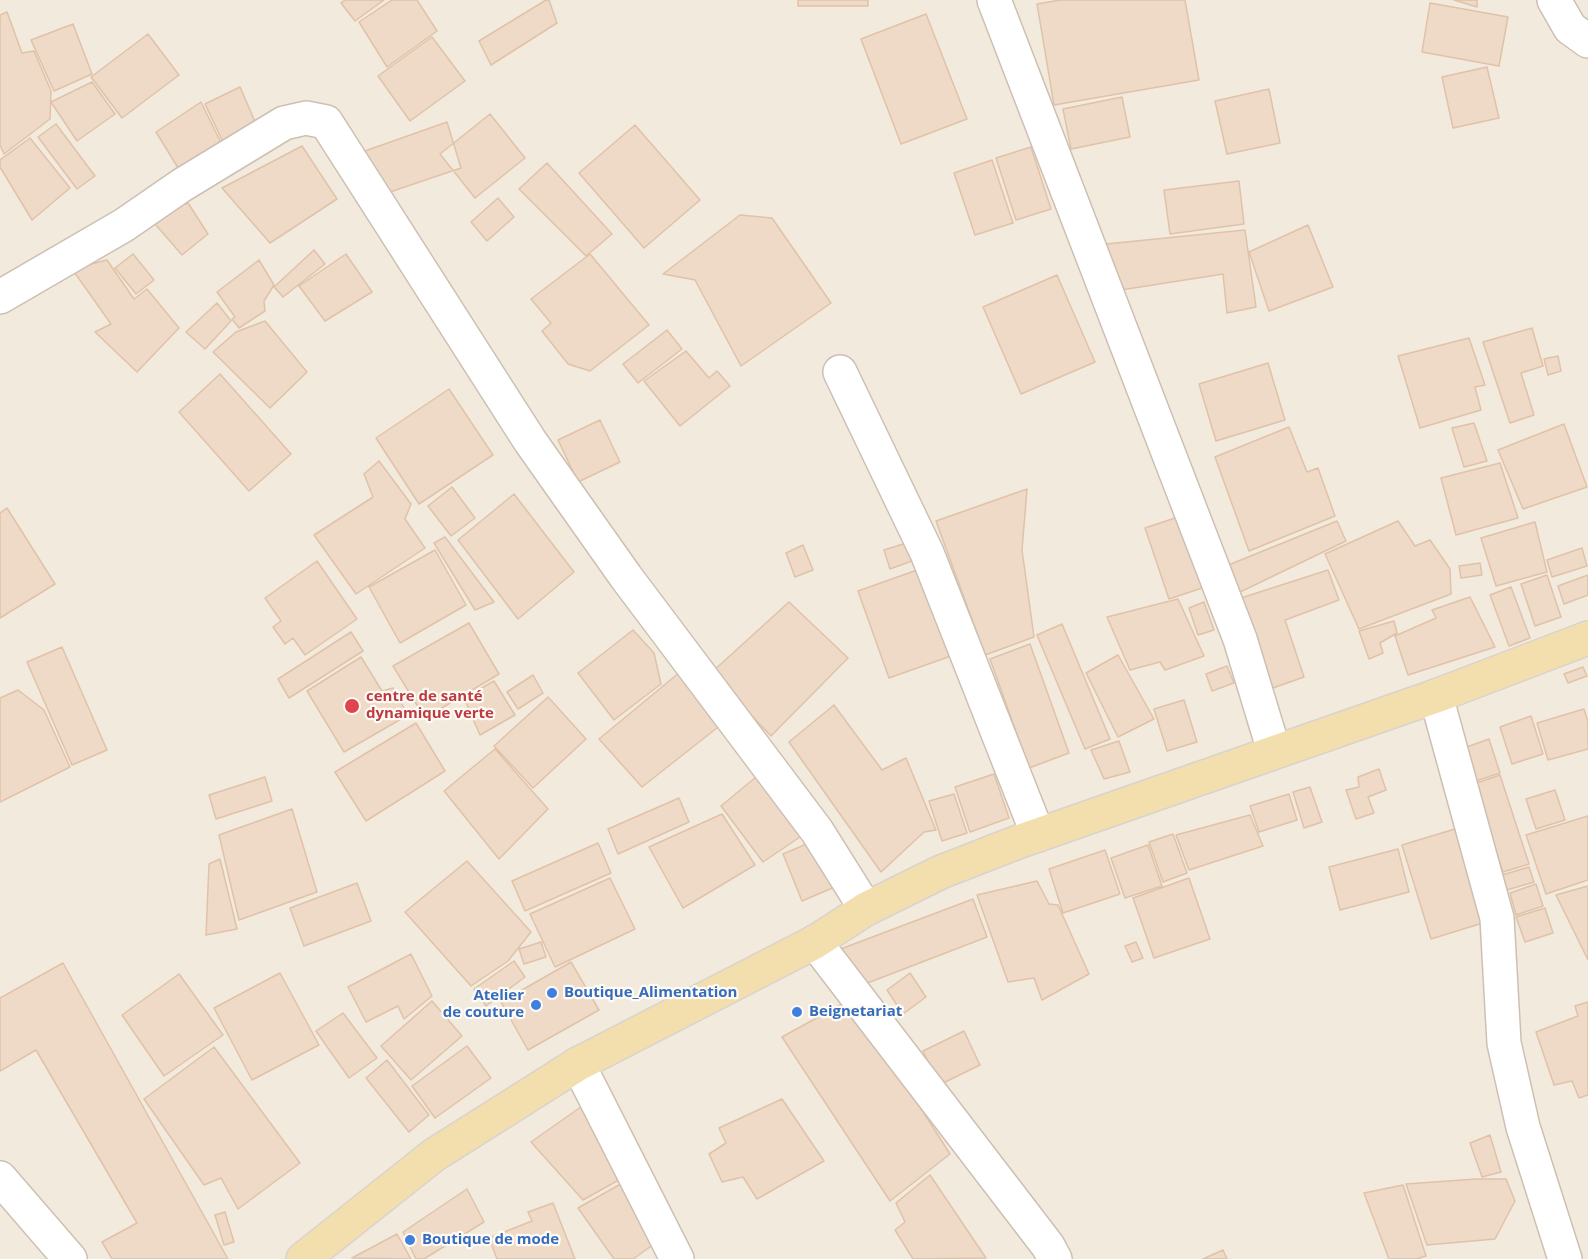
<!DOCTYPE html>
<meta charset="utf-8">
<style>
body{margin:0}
canvas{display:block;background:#fbf7ee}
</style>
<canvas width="1588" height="1259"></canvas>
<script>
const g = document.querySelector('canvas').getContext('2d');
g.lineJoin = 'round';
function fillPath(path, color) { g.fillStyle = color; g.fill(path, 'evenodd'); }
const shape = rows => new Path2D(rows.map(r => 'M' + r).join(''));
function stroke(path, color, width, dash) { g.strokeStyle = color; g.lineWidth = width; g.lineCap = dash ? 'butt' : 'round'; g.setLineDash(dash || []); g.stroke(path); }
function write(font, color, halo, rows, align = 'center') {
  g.font = font + ' "Open Sans",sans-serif'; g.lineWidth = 4.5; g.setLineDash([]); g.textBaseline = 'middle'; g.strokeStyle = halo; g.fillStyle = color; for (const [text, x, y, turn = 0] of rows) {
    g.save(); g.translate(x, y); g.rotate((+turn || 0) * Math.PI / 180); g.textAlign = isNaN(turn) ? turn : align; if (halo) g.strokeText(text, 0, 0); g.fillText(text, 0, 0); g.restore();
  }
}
fillPath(shape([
 [0,0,1588,0,1588,1259,0,1259]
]), '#f2eadc');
const building = shape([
 [345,0,384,0,355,21,341,3,345,0],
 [392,0,417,0,437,31,387,67,359,22,392,0],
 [546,0,549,0,557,23,491,65,479,41,546,0],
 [798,0,868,0,868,6,798,6,798,0],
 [1060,0,1185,0,1199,80,1054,105,1037,4,1060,0],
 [1454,0,1477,0,1477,7,1454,0],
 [1430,3,1508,17,1499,66,1422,52,1430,3],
 [7,12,22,53,34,51,51,91,50,119,4,154,0,145,0,15,7,12],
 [926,14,967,119,901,144,861,39,926,14],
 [73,24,92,74,54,91,31,40,73,24],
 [148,34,179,75,122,118,91,77,148,34],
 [432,37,465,81,410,121,378,76,432,37],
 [1487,67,1499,118,1453,128,1442,77,1487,67],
 [92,82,115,114,77,141,51,102,92,82],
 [240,87,256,124,223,142,205,104,240,87],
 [1269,89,1280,143,1227,154,1215,101,1269,89],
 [1122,97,1130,137,1071,149,1063,109,1122,97],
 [201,102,225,151,183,176,156,132,201,102],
 [490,114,525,158,475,198,440,154,490,114],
 [447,122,461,168,381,195,365,151,447,122],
 [56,124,95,176,77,189,38,137,56,124],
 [635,125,700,200,644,248,579,173,635,125],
 [30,138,70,188,32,220,0,167,0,160,30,138],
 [302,146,337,199,270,243,222,188,302,146],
 [1031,147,1051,209,1016,220,996,158,1031,147],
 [992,160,1013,223,975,235,954,173,992,160],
 [547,163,612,234,586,256,519,189,547,163],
 [1239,181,1244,224,1170,234,1164,190,1239,181],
 [498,198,514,217,487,241,471,222,498,198],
 [188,203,208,234,182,255,148,216,188,203],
 [740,215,772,218,831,303,741,366,695,280,663,274,740,215],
 [1308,225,1333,287,1269,311,1249,252,1308,225],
 [1245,230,1256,307,1227,313,1223,274,1121,290,1106,244,1245,230],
 [314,250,325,264,283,297,274,287,314,250],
 [133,254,154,280,136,294,115,268,133,254],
 [346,254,372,292,325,321,299,286,346,254],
 [590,254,649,325,590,371,568,364,542,331,551,323,531,299,590,254],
 [107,260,134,299,147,289,179,328,137,372,95,332,111,324,72,269,107,260],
 [259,260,274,285,264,301,265,311,239,328,232,319,235,317,217,292,259,260],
 [1057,275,1095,362,1021,394,983,307,1057,275],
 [217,303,231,321,205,349,186,332,217,303],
 [265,321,307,372,270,408,213,352,236,332,265,321],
 [1532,328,1543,366,1521,373,1534,415,1510,423,1483,342,1532,328],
 [667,330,682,349,638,383,623,364,667,330],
 [1469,338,1485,385,1475,387,1481,410,1420,428,1398,356,1469,338],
 [686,351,709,378,717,371,730,386,680,426,644,381,686,351],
 [1558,356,1561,371,1548,375,1544,359,1558,356],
 [1268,363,1285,420,1216,441,1199,384,1268,363],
 [220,374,291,454,249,491,179,412,220,374],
 [449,389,493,455,419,504,376,438,449,389],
 [600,420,620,462,578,482,558,440,600,420],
 [1474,423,1487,461,1464,467,1452,428,1474,423],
 [1564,424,1587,487,1523,509,1498,450,1564,424],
 [1289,427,1307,472,1318,468,1335,516,1249,551,1215,457,1289,427],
 [379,461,411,504,405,519,425,548,356,594,314,535,373,497,364,474,379,461],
 [1500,463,1518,518,1456,535,1441,478,1500,463],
 [452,487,475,518,451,536,428,506,452,487],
 [1027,489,1022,550,1034,637,985,655,936,521,1027,489],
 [514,494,574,572,518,619,458,540,514,494],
 [7,508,55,584,0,618,0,513,7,508],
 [1190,513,1214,584,1169,599,1145,528,1190,513],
 [1337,521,1346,541,1238,593,1221,568,1337,521],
 [1398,521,1415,546,1430,540,1450,569,1451,594,1359,629,1325,554,1398,521],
 [1535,522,1547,572,1496,586,1481,538,1535,522],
 [445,537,494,602,475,610,434,543,445,537],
 [906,543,912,561,890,569,884,550,906,543],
 [803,545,813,570,795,577,786,553,803,545],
 [1582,548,1587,566,1552,577,1547,560,1582,548],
 [435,550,466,605,400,643,369,587,435,550],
 [317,561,357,619,305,655,293,638,285,644,273,627,281,621,265,598,317,561],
 [1480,563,1482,575,1461,578,1459,566,1480,563],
 [920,569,951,656,889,678,858,591,920,569],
 [1328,570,1339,600,1285,620,1304,677,1273,688,1241,598,1328,570],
 [1547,575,1561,617,1535,626,1521,584,1547,575],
 [1588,575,1588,595,1564,604,1558,586,1588,575],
 [1511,587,1530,638,1509,646,1490,595,1511,587],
 [1470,597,1495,647,1408,675,1395,636,1436,618,1432,610,1470,597],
 [1178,599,1204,656,1165,670,1160,662,1130,670,1107,617,1178,599],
 [789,602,848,658,771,736,711,673,789,602],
 [1204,602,1214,630,1198,635,1189,608,1204,602],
 [1394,621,1397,633,1380,643,1383,653,1369,659,1359,631,1394,621],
 [469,623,499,674,425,718,393,666,469,623],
 [1062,624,1110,739,1085,749,1037,635,1062,624],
 [633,630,654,653,661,684,614,720,578,673,633,630],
 [351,632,363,651,289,698,278,679,351,632],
 [1030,644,1069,753,1029,768,990,659,1030,644],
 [62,647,107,750,72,765,27,662,62,647],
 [1118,655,1154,719,1118,737,1086,673,1118,655],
 [361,657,382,691,393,688,408,715,344,752,307,691,361,657],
 [1227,666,1234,683,1212,691,1206,674,1227,666],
 [1583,667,1587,676,1568,683,1564,674,1583,667],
 [680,672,722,724,642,787,599,739,680,672],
 [533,675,543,693,518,709,507,692,533,675],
 [494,681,515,715,480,735,464,698,494,681],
 [18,690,44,710,70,767,0,802,0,698,18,690],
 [548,697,586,739,533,788,494,746,548,697],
 [1184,700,1197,742,1167,751,1154,709,1184,700],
 [834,705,882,770,906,758,936,830,924,832,881,872,789,742,834,705],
 [1584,709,1588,722,1588,749,1548,760,1537,723,1584,709],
 [1531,716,1543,754,1512,764,1500,727,1531,716],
 [416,723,445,771,366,821,335,772,416,723],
 [1489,739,1500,773,1473,782,1461,749,1489,739],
 [1119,741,1130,772,1104,779,1091,750,1119,741],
 [495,749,548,809,499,859,444,791,495,749],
 [1379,769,1386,790,1368,797,1374,813,1356,819,1346,790,1359,787,1358,777,1379,769],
 [762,772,806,833,763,862,721,806,762,772],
 [994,774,1009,818,970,832,955,787,994,774],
 [1500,775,1529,864,1503,872,1474,784,1500,775],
 [265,777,272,801,216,819,209,795,265,777],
 [1310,787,1322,822,1304,828,1293,792,1310,787],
 [1555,790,1565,820,1536,829,1526,799,1555,790],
 [954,794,967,833,942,841,929,801,954,794],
 [1289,794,1297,820,1259,832,1250,806,1289,794],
 [679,798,689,822,618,854,608,829,679,798],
 [292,809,317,892,239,920,219,835,292,809],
 [722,814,755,865,683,908,649,847,722,814],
 [1250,815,1263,846,1189,870,1176,835,1250,815],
 [1588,816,1588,880,1546,894,1526,835,1588,816],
 [1458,828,1486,922,1431,939,1402,845,1458,828],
 [837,831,858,877,802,901,783,854,837,831],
 [1173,834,1187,873,1163,882,1149,842,1173,834],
 [598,843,611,873,525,911,512,881,598,843],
 [1148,845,1162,886,1125,898,1111,858,1148,845],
 [1398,849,1409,892,1340,910,1329,867,1398,849],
 [1105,850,1120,894,1063,913,1049,869,1105,850],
 [220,859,237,929,206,935,209,864,220,859],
 [467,861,531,932,508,961,471,986,405,912,467,861],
 [1529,867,1534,882,1507,890,1502,875,1529,867],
 [610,878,635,929,555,967,530,914,610,878],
 [1189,878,1210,939,1154,958,1133,898,1189,878],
 [1037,881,1049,904,1058,905,1089,974,1042,1000,1034,978,1008,982,977,895,1037,881],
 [357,883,371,921,304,946,290,908,357,883],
 [1536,884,1543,906,1516,915,1510,893,1536,884],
 [1588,886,1588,960,1556,895,1588,886],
 [973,899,987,937,852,989,838,950,973,899],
 [1545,908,1553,933,1525,942,1516,917,1545,908],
 [541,942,546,957,524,964,519,949,541,942],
 [1136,942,1143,958,1132,962,1125,946,1136,942],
 [411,954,432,996,404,1019,398,1006,366,1022,348,987,411,954],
 [514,961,525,977,486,1006,474,989,514,961],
 [571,962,599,1010,528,1050,501,1002,571,962],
 [63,963,228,1259,112,1259,102,1242,137,1223,36,1050,0,1071,0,998,63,963],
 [280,973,319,1045,252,1080,214,1008,280,973],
 [910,973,926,997,903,1014,887,990,910,973],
 [179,974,223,1035,164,1076,122,1015,179,974],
 [851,999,950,1154,890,1201,782,1037,851,999],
 [432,1001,462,1036,411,1080,381,1046,432,1001],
 [1588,1002,1588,1095,1579,1098,1572,1081,1554,1085,1536,1032,1578,1016,1575,1006,1588,1002],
 [343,1013,377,1058,349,1078,316,1031,343,1013],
 [964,1031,980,1065,939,1085,923,1051,964,1031],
 [467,1046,491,1078,435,1118,412,1086,467,1046],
 [214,1047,300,1163,238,1209,221,1178,204,1185,144,1099,214,1047],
 [387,1060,429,1115,409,1132,366,1078,387,1060],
 [782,1099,824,1161,757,1199,743,1177,722,1182,709,1154,726,1143,719,1128,782,1099],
 [585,1104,633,1172,583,1200,531,1142,585,1104],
 [1490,1135,1501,1172,1482,1177,1470,1143,1490,1135],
 [930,1175,986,1258,913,1259,895,1230,905,1222,896,1203,930,1175],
 [1476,1179,1506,1179,1515,1201,1495,1239,1427,1245,1406,1184,1476,1179],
 [626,1181,664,1237,633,1259,614,1259,578,1208,626,1181],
 [1403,1185,1426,1256,1416,1259,1389,1259,1364,1193,1403,1185],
 [467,1189,484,1222,424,1259,416,1259,403,1232,467,1189],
 [553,1203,575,1259,497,1259,489,1238,532,1221,528,1212,553,1203],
 [225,1212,234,1242,224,1245,215,1215,225,1212],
 [397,1234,411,1259,352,1258,397,1234],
 [1223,1250,1227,1259,1203,1259,1223,1250]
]);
fillPath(building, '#eedac7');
stroke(building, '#e0c2a9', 1.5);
const minor = shape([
 [994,0,1240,639,1274,751],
 [1554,0,1570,28,1588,41],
 [0,297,124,225,182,185,284,123,306,118,326,122,530,441,626,577,817,831,866,909],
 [840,372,927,553,1038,835],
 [1436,696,1497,918,1504,1043,1523,1127,1565,1259],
 [815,942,1048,1246,1055,1259],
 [578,1064,677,1259],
 [0,1178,70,1259]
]);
const major = shape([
 [303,1259,434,1155,578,1064,815,942,866,909,941,872,1018,842,1436,696,1588,638]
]);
stroke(minor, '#cdc0b3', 36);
stroke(major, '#d9d3ce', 36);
stroke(minor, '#fff', 33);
stroke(major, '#f3dead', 33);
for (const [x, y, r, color] of [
 [352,706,8,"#e0444e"],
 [552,993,6,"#3f7fe0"],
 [536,1005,6,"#3f7fe0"],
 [797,1012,6,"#3f7fe0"],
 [410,1240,6,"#3f7fe0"]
]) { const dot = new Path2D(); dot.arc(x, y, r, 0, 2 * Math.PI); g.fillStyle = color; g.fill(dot); stroke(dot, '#fefbf4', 2); }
write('bold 15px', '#be3a42', '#fefbf4', [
 ["centre de santé",366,697],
 ["dynamique verte",366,714]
], 'left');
write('bold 15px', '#366cbe', '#fefbf4', [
 ["Boutique_Alimentation",564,993],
 ["Atelier",524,996,"right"],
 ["de couture",524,1013,"right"],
 ["Beignetariat",809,1012],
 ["Boutique de mode",422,1240]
], 'left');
</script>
